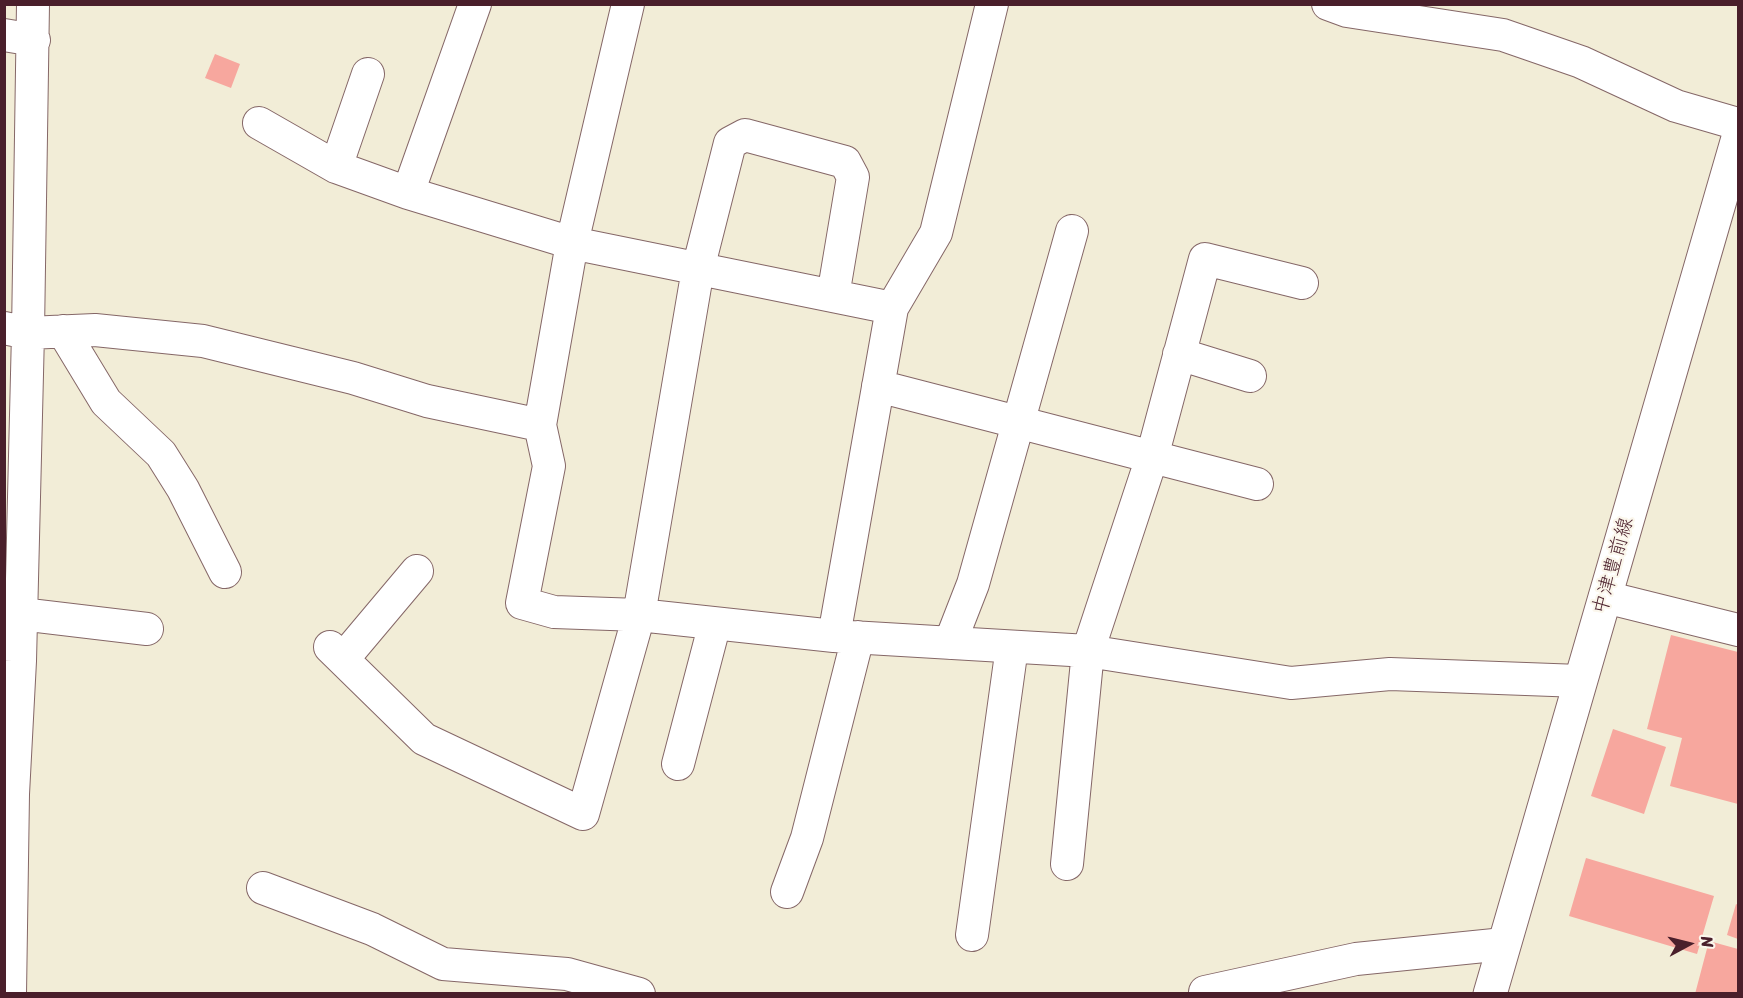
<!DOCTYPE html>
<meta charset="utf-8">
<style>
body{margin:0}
#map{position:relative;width:1743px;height:998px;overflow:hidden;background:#f2edd7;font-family:Sriracha,sans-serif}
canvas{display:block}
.frame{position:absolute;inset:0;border:6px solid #4a1f2b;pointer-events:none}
.north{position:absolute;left:1659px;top:914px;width:60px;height:60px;-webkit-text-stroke:4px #fbf7ec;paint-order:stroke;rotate:83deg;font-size:16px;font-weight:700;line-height:24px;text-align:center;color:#4a1f2b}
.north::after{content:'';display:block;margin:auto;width:21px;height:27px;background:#4a1f2b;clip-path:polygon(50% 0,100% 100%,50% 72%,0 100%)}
</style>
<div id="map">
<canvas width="1743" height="998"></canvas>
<div class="frame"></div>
<div class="north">N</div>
</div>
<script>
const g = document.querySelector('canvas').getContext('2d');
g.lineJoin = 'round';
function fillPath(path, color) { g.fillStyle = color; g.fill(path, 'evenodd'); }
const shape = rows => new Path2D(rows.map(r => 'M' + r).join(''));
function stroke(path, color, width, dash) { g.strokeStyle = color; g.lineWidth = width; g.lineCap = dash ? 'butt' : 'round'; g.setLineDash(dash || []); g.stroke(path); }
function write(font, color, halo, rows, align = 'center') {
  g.font = font + ' Sriracha,"Klee One",sans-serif'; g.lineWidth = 4.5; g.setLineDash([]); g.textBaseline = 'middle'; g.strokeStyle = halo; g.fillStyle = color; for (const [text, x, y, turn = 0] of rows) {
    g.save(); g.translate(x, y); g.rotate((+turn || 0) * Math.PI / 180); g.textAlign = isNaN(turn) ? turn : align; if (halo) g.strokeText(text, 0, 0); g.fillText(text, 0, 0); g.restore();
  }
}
fillPath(shape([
 [215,54,240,64,231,88,205,78],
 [1671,635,1738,652,1738,804,1670,786,1682,738,1647,729],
 [1613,729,1666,747,1644,814,1591,796],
 [1586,858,1714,896,1697,954,1569,916],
 [1736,904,1738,905,1738,939,1727,935],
 [1709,941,1738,949,1738,994,1695,994]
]), '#f7a79e');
const street = shape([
 [628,4,572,243,540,425,549,466,522,603,554,612,639,615,834,636,1088,651,1291,683,1390,674,1580,681],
 [1328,4,1347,11,1503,35,1581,62,1676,106,1738,124],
 [4,35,34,40],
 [259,123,336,167,408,193,572,243,892,308],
 [336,167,368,74],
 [408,193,475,4],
 [4,328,28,333,95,330,203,341,353,378,427,401,540,425],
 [63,331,106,402,161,454,183,489,225,572],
 [1179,354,1250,376],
 [878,386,1257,484],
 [1605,597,1738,630],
 [21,614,147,629],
 [834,636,892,308,936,233,992,4],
 [950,643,973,584,1072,231],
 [330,647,424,739,583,814,639,615,698,269,730,143,745,135,845,162,853,177,833,296],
 [343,659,417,571],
 [678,764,715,623],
 [1067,864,1088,651,1152,457,1205,259,1302,283],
 [263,888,372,929,443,964,567,974,639,994],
 [787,892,807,838,858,637],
 [972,935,1012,647],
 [1205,992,1356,959,1504,944],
 [10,994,13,794,20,661,28,333,33,4]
]);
const primary = shape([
 [1490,994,1738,138]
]);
stroke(street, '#856767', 34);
stroke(primary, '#856767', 35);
stroke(street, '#fff', 32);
stroke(primary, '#fff', 33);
write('20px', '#4a1f2b', '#fbf7ec', [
 ["中津豊前線",1614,566,-74]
]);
</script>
